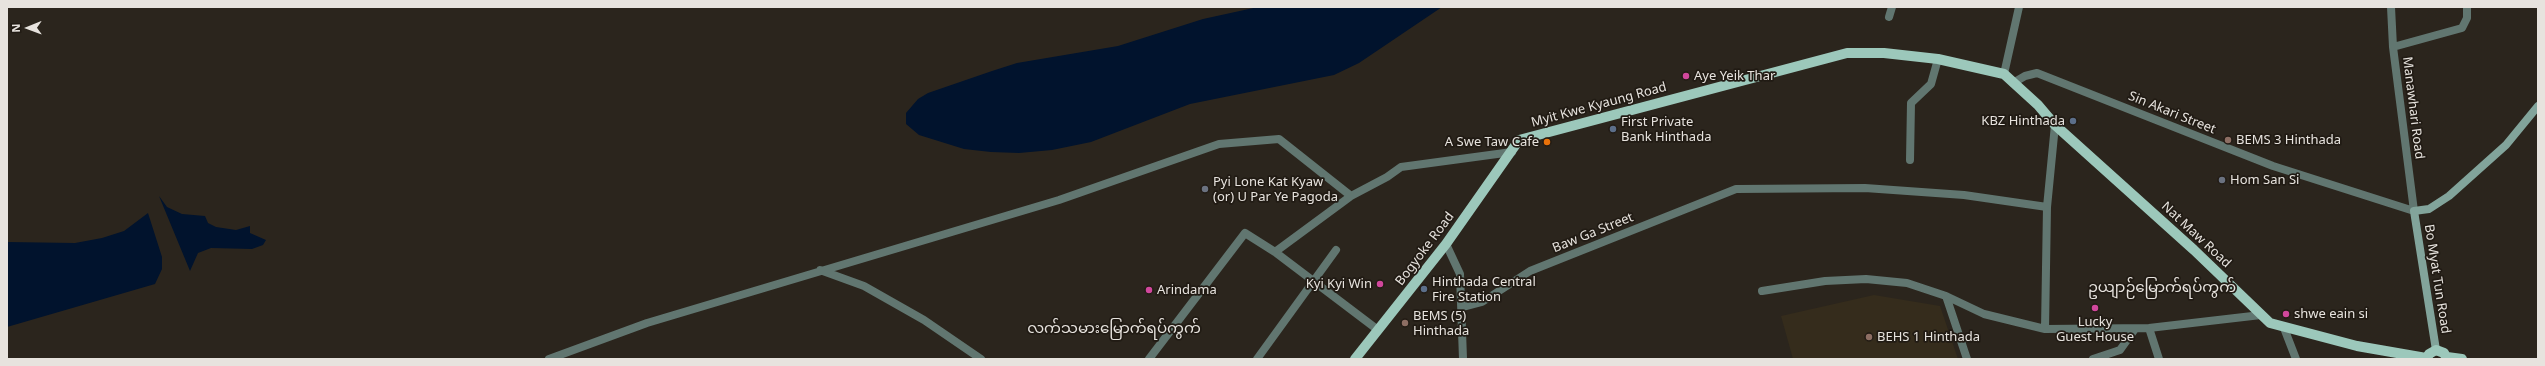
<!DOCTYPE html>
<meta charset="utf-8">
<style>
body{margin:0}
#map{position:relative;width:2545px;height:366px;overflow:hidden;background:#2b251d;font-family:"Noto Sans",sans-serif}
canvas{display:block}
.frame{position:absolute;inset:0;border:8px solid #e7e3de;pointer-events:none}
.north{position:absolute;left:8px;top:8px;width:40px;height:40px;-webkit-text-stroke:3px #211b14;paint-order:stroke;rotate:269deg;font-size:11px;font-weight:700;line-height:16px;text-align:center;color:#e7e3de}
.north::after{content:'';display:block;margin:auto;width:14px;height:18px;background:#e7e3de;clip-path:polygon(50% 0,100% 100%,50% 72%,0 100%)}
</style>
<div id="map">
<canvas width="2545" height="366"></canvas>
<div class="frame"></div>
<div class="north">N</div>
</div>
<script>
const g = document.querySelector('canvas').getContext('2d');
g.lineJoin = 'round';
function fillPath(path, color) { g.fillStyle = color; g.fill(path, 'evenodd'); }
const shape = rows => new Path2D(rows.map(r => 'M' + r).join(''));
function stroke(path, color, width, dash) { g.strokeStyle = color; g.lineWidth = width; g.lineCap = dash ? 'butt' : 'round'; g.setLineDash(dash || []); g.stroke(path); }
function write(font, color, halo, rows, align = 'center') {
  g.font = font + ' "Noto Sans","Noto Sans Myanmar",sans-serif'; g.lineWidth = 3.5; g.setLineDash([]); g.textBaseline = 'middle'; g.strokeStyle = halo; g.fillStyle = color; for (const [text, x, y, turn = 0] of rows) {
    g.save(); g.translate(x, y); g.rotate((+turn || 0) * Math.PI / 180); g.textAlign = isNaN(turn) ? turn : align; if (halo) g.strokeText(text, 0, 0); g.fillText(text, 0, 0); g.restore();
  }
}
fillPath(shape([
 [1874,295,1940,306,1958,359,1793,359,1781,316]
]), '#352c1c');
fillPath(shape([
 [1258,7,1442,7,1359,63,1334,75,1190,104,1091,142,1052,150,1019,153,991,152,964,149,919,135,906,124,906,113,918,99,928,93,992,71,1017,63,1118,46,1203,19],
 [159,196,167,207,182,214,205,216,208,223,216,227,236,230,250,226,250,233,266,240,263,245,252,249,211,248,198,253,190,271],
 [148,213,162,257,162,269,155,284,7,327,7,242,75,243,102,238,124,231]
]), '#01132d');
stroke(shape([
 [1889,17,1892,7],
 [2393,47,2462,28,2467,18,2467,7],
 [2004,74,2019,7],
 [2013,83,2025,76,2037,73,2273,166,2414,211,2393,47,2391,7],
 [1910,160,1911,103,1931,84,1938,59],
 [1446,244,1460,274,1463,359],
 [1275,252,1351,196,1387,177,1401,167,1512,152],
 [820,270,864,286,924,320,981,359],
 [1762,291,1825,281,1866,279,1907,283,1946,296,1984,314,2045,329,2149,328,2261,315],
 [1946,296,1967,359],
 [1463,307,1482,302,1530,271,1736,189,1865,188,1964,195,2047,207],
 [2149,328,2159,359],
 [2284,328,2296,359],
 [2045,329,2047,207,2055,125],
 [549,359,647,323,1059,200,1219,144,1279,139,1351,196],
 [1149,359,1245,233,1275,252,1378,330],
 [1257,359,1336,250],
 [2093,359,2120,350,2135,329]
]), '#617670', 8);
stroke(shape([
 [2436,350,2414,211,2429,209,2449,196,2506,145,2538,106]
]), '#82a49b', 8);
stroke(shape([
 [2447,357,2462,359],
 [1355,359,1446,244,1519,140,1847,53,1884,53,1938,59,2004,74,2038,105,2055,125,2194,250,2270,323,2357,346,2426,358],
 [2427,359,2429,354,2436,350,2444,353,2447,359]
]), '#9cc8bb', 10);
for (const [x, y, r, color] of [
 [1686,76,4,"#d1479c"],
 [2073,121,4,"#5c6f8a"],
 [1613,129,4,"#5c6f8a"],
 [2228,140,4,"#8d6e63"],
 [1547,142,4,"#e8710a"],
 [2222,180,4,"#6b7280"],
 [1205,189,4,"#6b7280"],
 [1380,284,4,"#d1479c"],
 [1424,289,4,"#5c6f8a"],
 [1149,290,4,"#d1479c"],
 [2095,308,4,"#d1479c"],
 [2286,314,4,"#d1479c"],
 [1405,323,4,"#8d6e63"],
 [1869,337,4,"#8d6e63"]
]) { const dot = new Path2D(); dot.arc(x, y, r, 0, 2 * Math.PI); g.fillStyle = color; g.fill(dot); stroke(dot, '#211b14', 1.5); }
write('13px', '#e7e3de', '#211b14', [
 ["Aye Yeik Thar",1694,76],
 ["KBZ Hinthada",2065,121,"right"],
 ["First Private",1621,122],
 ["Bank Hinthada",1621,137],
 ["BEMS 3 Hinthada",2236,140],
 ["A Swe Taw Cafe",1539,142,"right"],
 ["Hom San Si",2230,180],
 ["Pyi Lone Kat Kyaw",1213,182],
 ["(or) U Par Ye Pagoda",1213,197],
 ["Hinthada Central",1432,282],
 ["Fire Station",1432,297],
 ["Kyi Kyi Win",1372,284,"right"],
 ["Arindama",1157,290],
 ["shwe eain si",2294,314],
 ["BEMS (5)",1413,316],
 ["Hinthada",1413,331],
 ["Lucky",2095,322,"center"],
 ["Guest House",2095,337,"center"],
 ["BEHS 1 Hinthada",1877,337]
], 'left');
write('13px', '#e7e3de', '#211b14', [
 ["Myit Kwe Kyaung Road",1599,105,-15],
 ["Manawhari Road",2413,108,83],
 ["Sin Akari Street",2172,113,22],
 ["Baw Ga Street",1593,233,-22],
 ["Nat Maw Road",2196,235,43],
 ["Bogyoke Road",1425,249,-53],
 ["Bo Myat Tun Road",2437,279,81]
]);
write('15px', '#e7e3de', '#211b14', [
 ["ဥယျာဉ်မြောက်ရပ်ကွက်",2162,288],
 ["လက်သမားမြောက်ရပ်ကွက်",1114,329]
]);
</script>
